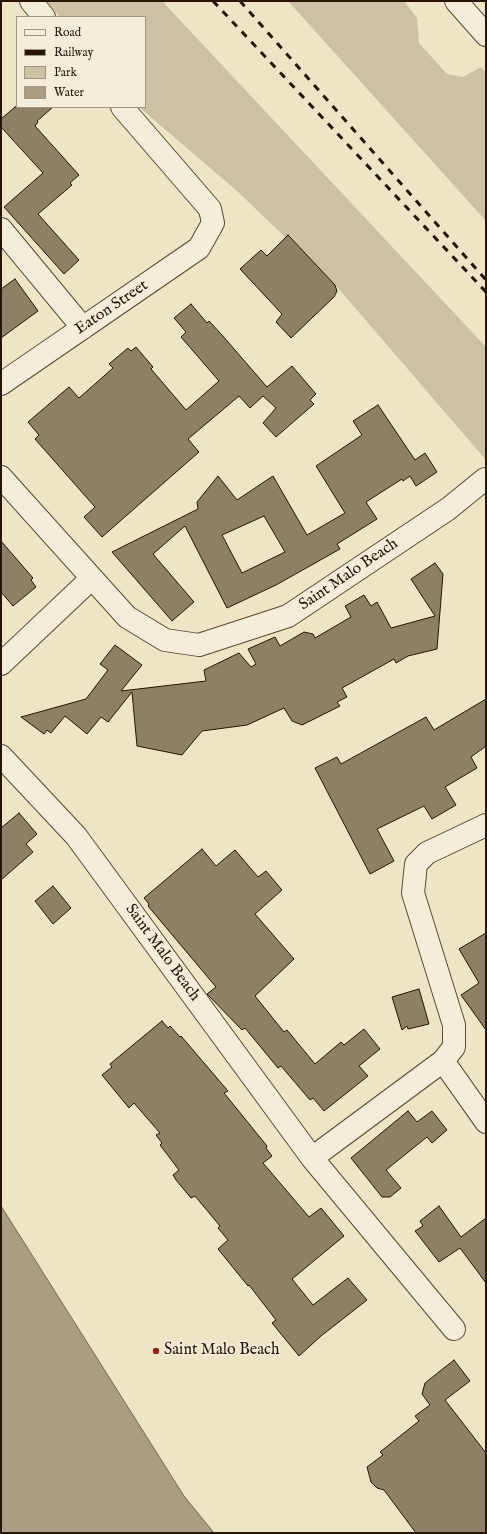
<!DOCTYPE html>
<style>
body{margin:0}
#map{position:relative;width:487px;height:1534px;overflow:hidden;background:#eee4c6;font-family:"IM FELL English",serif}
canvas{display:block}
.frame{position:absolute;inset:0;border:2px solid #271401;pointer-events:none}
.legend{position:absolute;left:16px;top:16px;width:130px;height:92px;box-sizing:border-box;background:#f4edda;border:1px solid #a29683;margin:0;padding:5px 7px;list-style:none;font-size:12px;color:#271401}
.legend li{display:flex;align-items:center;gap:8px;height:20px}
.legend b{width:20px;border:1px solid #a29683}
</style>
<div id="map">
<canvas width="487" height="1534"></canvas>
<div class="frame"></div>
<ul class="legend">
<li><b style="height:5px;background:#f4edda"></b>Road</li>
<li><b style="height:5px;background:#271401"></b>Railway</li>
<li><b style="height:11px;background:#ccc1a5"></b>Park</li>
<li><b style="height:11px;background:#aa9d83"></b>Water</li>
</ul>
</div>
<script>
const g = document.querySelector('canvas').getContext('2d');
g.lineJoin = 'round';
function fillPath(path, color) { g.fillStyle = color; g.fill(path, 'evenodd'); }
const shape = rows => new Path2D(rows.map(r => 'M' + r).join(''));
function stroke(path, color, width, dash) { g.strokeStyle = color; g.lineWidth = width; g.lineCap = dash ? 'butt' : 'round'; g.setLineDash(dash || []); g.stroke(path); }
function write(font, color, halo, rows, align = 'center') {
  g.font = font + ' "IM FELL English",serif'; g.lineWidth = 3.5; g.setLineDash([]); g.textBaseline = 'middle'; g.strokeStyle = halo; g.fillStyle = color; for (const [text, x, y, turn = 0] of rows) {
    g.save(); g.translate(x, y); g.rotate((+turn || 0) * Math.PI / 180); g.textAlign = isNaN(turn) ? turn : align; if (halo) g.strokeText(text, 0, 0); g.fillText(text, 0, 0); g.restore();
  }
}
fillPath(shape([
 [47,1,162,1,486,347,486,460,338,288,237,191,139,107,145,107,145,17,60,17],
 [288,1,404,1,417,18,419,43,447,74,463,77,481,67,486,73,486,221]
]), '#ccc1a5');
const water = shape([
 [1,1206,184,1496,214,1533,1,1533,1,1206]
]);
fillPath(water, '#aa9d83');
stroke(water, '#76664f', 1);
const building = shape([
 [15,107,53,107,37,121,38,122,35,126,79,175,70,183,72,185,38,214,79,260,64,274,4,207,43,173,1,127,1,119,15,107],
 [288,235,335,285,337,291,334,297,291,338,276,322,282,314,240,269,261,250,267,256,288,235],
 [15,279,38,311,1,338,1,289,15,279],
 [191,304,207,323,209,321,222,335,267,387,292,366,316,394,310,400,314,404,276,437,263,423,276,408,263,396,250,408,239,396,188,439,199,452,102,537,84,517,95,507,35,439,39,435,28,422,69,387,79,398,113,368,109,364,128,348,131,351,136,347,153,367,151,369,186,410,219,381,181,337,186,332,174,318,191,304],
 [378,405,415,460,425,453,437,472,416,486,410,476,403,481,402,479,366,502,377,519,337,544,340,549,276,585,227,608,185,526,153,554,194,602,172,621,112,552,198,509,197,502,218,476,237,500,273,476,307,535,345,513,316,466,362,435,353,421,378,405],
 [264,516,285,552,242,573,222,535,264,516],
 [1,541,33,578,31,580,36,587,13,606,1,592,1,541],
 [435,563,443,574,437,649,408,656,396,663,394,659,342,688,347,697,337,702,340,706,302,725,292,721,284,708,247,725,202,731,182,755,137,746,132,692,108,722,101,717,87,734,65,716,51,733,47,730,44,734,21,717,86,699,108,670,100,664,115,645,142,665,121,691,206,681,204,670,239,653,251,667,256,664,248,649,275,637,280,646,304,632,313,634,315,638,351,617,345,606,364,595,371,606,377,602,391,628,435,616,411,579,435,563],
 [486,699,486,746,471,757,477,768,445,787,456,805,432,819,424,806,377,829,394,861,370,874,315,768,337,757,341,764,426,717,434,730,486,699],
 [19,813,37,834,26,844,33,852,1,880,1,828,19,813],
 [202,849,216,866,235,850,258,877,266,871,282,890,255,914,294,959,255,996,284,1032,287,1030,315,1064,341,1042,344,1045,364,1029,380,1049,359,1066,368,1076,324,1111,313,1098,310,1100,281,1066,278,1068,245,1028,242,1030,207,994,216,987,148,906,149,904,144,898,202,849],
 [53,886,71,908,53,924,35,901,53,886],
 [486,933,486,1030,461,995,479,983,459,949,486,933],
 [419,989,429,1024,408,1029,407,1026,402,1030,392,997,419,989],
 [162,1021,168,1028,170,1026,180,1037,181,1036,228,1091,224,1093,267,1146,266,1148,272,1156,263,1163,309,1217,321,1208,344,1236,292,1279,313,1305,348,1278,367,1300,321,1336,299,1356,272,1323,276,1320,249,1285,248,1286,218,1249,228,1240,218,1228,220,1226,195,1196,191,1198,176,1180,173,1175,179,1170,160,1145,162,1143,156,1135,160,1133,134,1103,129,1108,102,1075,112,1067,110,1064,162,1021],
 [408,1111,417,1122,432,1111,447,1130,432,1143,427,1137,386,1170,401,1188,390,1197,382,1197,351,1158,408,1111],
 [439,1206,461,1237,486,1218,486,1283,460,1248,439,1262,415,1231,423,1226,420,1221,439,1206],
 [454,1360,470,1381,445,1400,486,1453,486,1533,416,1533,384,1490,377,1488,371,1482,367,1467,383,1455,380,1452,419,1421,415,1416,430,1405,422,1394,425,1383,454,1360]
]);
fillPath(building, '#8e8067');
stroke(building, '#271401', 1);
const minor = shape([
 [31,1,44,17],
 [456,1,486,35],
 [1,229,83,328],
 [1,384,199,248,213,223,210,209,122,107],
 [1,477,127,617,165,640,199,645,288,616,448,509,485,479],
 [1,664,92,578],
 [1,756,76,836,312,1158,454,1329],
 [443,1061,486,1122],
 [312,1158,443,1061,454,1047,454,1025,413,893,416,864,427,853,486,825]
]);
stroke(minor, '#594832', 24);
stroke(minor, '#f4edda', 22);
stroke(shape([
 [213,1,486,292],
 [240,1,486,280]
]), '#271401', 3, [7, 7]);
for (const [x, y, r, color] of [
 [156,1351,4,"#8f2418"]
]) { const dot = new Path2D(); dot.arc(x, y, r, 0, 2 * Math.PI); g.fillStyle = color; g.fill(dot); stroke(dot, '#f4edda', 1.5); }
write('16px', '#271401', '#f4edda', [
 ["Eaton Street",112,308,-34],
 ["Saint Malo Beach",349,575,-34],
 ["Saint Malo Beach",162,953,54]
]);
write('16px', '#271401', '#f4edda', [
 ["Saint Malo Beach",164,1351]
], 'left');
</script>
